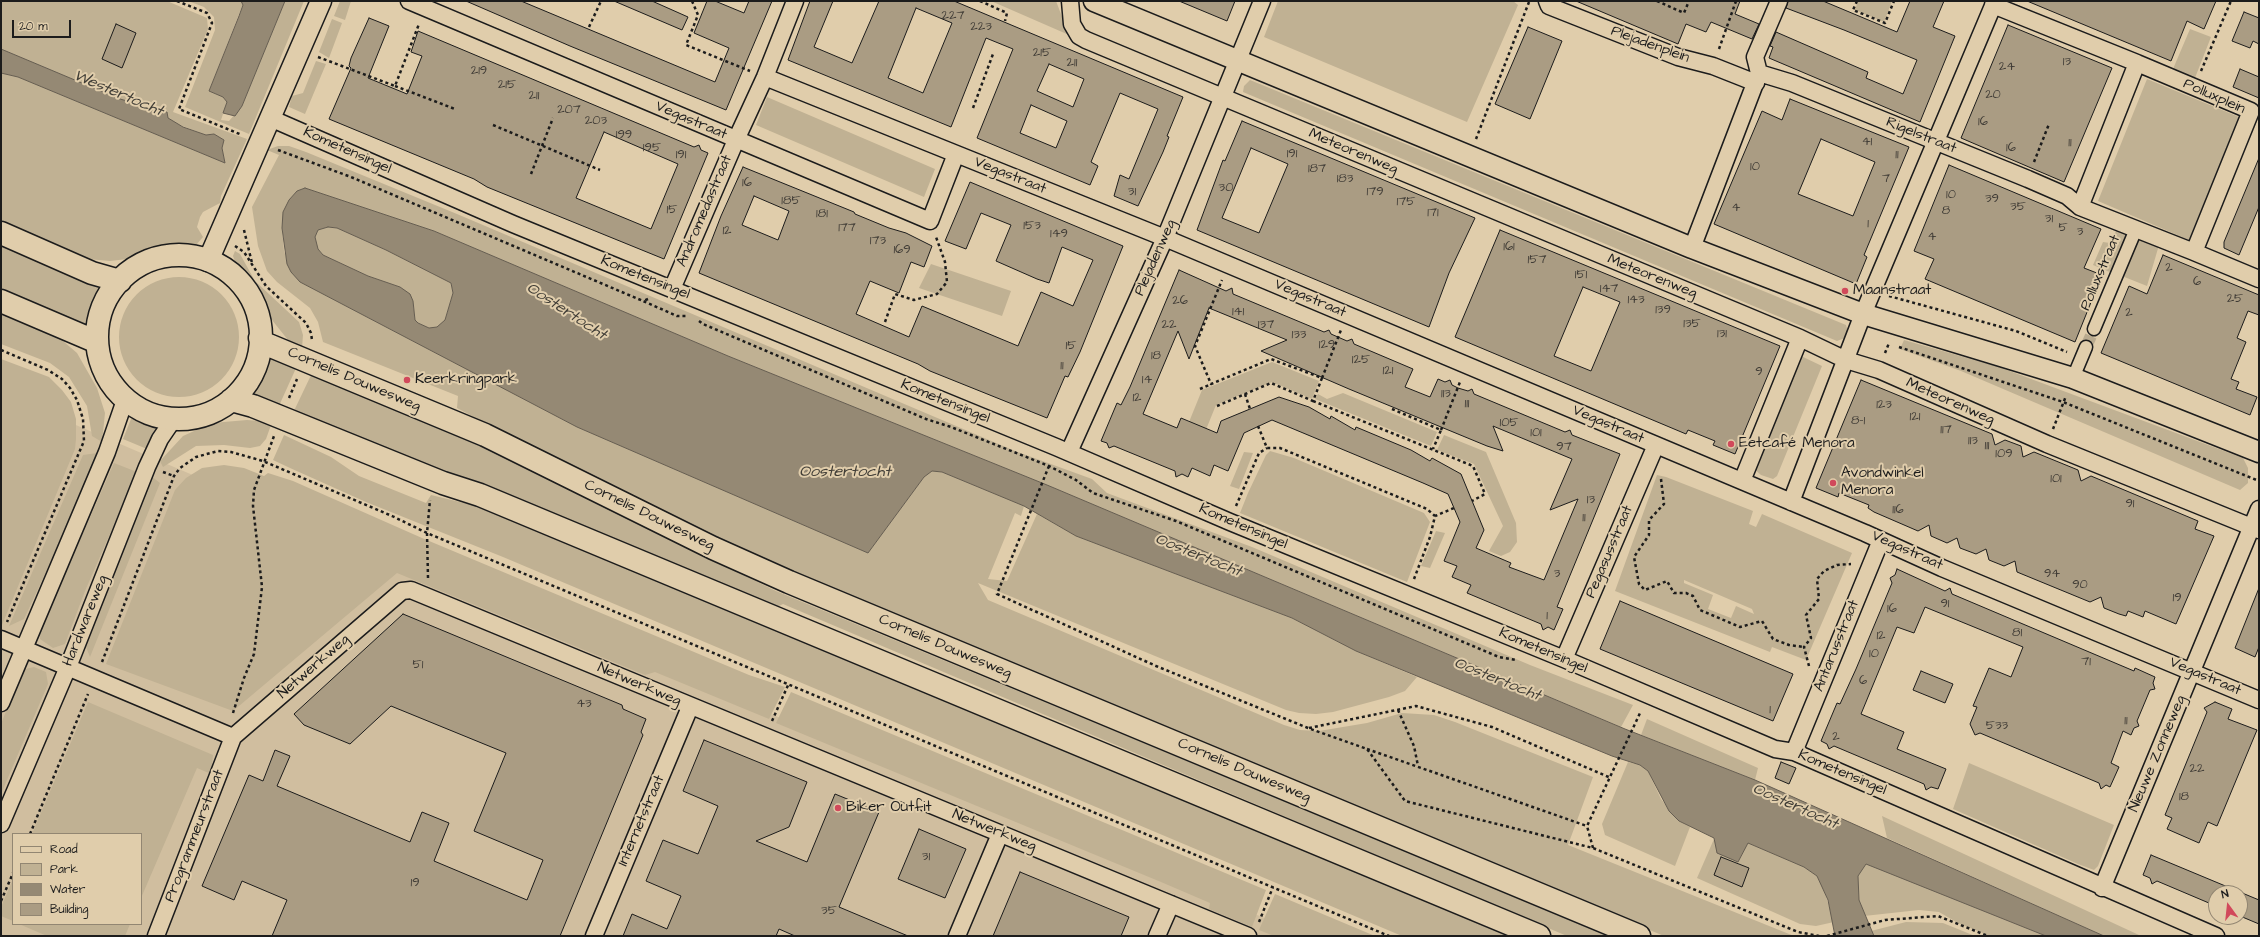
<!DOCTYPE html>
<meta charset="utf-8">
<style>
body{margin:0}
#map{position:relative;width:2260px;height:937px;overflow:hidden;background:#e0cdab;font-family:"Architects Daughter",sans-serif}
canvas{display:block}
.frame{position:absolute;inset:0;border:2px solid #1c1c1c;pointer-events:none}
.legend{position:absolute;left:12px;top:833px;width:130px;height:92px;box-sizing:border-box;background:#e0cdab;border:1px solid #928672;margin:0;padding:5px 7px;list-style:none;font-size:12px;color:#1c1c1c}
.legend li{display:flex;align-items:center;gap:8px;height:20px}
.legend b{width:20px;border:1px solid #928672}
.north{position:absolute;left:2208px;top:885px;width:40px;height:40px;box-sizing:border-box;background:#e0cdab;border:1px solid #928672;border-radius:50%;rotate:345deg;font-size:11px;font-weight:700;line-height:16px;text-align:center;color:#1c1c1c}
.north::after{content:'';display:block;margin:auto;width:14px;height:18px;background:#d1495b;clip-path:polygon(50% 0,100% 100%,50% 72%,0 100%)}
.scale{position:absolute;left:12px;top:20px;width:59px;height:18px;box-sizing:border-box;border:2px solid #1c1c1c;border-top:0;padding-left:5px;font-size:12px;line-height:14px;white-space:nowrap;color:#1c1c1c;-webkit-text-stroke:3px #e0cdab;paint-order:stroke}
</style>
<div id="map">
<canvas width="2260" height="937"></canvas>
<div class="frame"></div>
<ul class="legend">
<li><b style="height:5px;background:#e0cdab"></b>Road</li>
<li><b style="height:11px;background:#c0b193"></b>Park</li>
<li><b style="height:11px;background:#958974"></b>Water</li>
<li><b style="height:11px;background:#aa9c83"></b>Building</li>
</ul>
<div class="north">N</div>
<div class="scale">20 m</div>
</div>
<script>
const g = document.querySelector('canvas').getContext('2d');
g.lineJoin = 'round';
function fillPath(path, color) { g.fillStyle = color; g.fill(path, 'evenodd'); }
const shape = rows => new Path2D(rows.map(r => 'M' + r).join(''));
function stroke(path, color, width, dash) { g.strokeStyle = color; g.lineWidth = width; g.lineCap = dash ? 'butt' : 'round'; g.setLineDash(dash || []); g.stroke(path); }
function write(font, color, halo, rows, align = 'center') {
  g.font = font + ' "Architects Daughter",sans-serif'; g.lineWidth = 4; g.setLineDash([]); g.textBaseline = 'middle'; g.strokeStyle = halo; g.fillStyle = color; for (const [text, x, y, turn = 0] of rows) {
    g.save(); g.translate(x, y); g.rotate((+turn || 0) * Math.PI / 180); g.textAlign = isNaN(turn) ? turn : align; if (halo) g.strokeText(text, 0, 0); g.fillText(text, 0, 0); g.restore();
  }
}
fillPath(shape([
 [1,393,195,476,1308,936,1,936],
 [13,834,141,834,141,924,13,924]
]), '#d0be9f');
fillPath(shape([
 [1,1,167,1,207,18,208,29,173,112,247,139,221,196,220,203,203,212,200,217,197,227,203,237,196,245,148,251,136,258,110,261,76,258,1,227,1,73,18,77,225,163,222,148,224,140,214,134,206,135,177,124,168,118,167,111,120,99,1,49],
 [188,1,241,1,243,4,209,91,223,97,227,102,221,120,229,121,242,106,285,1,304,1,249,134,185,107,215,30,214,17,204,7],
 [340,1,351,1,345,20,334,16],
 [991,1,1056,1,1069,35],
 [1278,1,1513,1,1518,5,1467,122,1264,37],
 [1858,1,1892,1,1884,22,1855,10],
 [332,19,342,23,329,58,319,52],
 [2190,29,2211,37,2193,83,2189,78,2173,69],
 [316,61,326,64,305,114,289,107,292,96,303,93],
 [2147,79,2239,117,2189,240,2098,201],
 [1250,80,1846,325,1848,332,1845,338,1837,341,1243,92,1244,86],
 [767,97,935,169,924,197,756,125],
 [278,146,289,146,306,152,457,214,1015,451,1092,479,1107,493,1252,547,1530,665,1633,705,1621,727,1047,485,728,356,434,231,305,188,297,191,289,200,282,228,284,251,291,272,300,282,577,427,868,553,924,477,932,471,942,472,1024,506,1021,516,1015,513,988,579,1007,581,1037,514,1076,536,1292,618,1356,651,1417,677,1405,691,1389,697,1333,712,1316,714,1299,713,1286,710,978,583,988,600,1284,725,1300,730,1319,731,1367,723,1402,713,1434,715,1455,722,1593,777,1568,845,1794,936,1664,936,756,556,590,479,457,408,458,396,323,342,318,322,310,308,277,282,267,271,258,246,252,207,279,155,267,150],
 [328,227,337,228,386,250,451,283,453,293,445,320,438,327,429,328,418,323,415,320,413,301,400,287,368,276,323,255,318,249,314,237,318,230],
 [2118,227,2129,234,2112,273,2093,265,2103,242,2110,243],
 [2138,237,2159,245,2147,286,2122,276],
 [1,245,105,286,95,304,88,329,1,292],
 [235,251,240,254,255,281,299,322,303,335,302,348,292,345,256,300,238,270,233,256],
 [931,264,1011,291,1002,316,919,288],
 '119 337a60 60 0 1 1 120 0a60 60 0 1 1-120 0Z',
 [1,307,56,335,77,353,97,388,105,413,102,442,92,436,87,406,69,377,50,363,1,344],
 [1904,340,1999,367,2243,458,2248,468,2248,483,2240,490,1961,371,1900,349],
 [265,353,297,366,278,408,246,394,259,373],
 [1801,356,1822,366,1777,476,1773,479,1761,475,1754,469],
 [1,359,49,377,62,390,71,402,76,419,76,439,75,449,2,625],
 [1272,362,1319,381,1312,399,1272,382,1216,405,1205,432,1189,422,1202,390],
 [313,371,466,435,543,477,776,591,1610,936,1567,936,783,604,775,608,292,415],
 [1343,393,1437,432,1431,446,1315,399,1318,394,1327,399],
 [135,418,157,425,147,449,123,439,131,419],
 [247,420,272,422,266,439,260,446,250,448,224,445,196,446,163,467,160,461,183,436,212,423],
 [284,435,331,457,359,476,426,503,431,495,489,509,1512,936,1402,936,503,557,366,502,290,468,273,460],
 [1444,435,1486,452,1516,523,1517,542,1510,552,1501,556,1489,551,1503,526,1474,464,1437,450],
 [1270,451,1294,458,1424,513,1430,522,1407,582,1240,513,1248,493,1266,455],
 [1244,452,1253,453,1239,489,1230,486],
 [97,453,71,518,24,619,9,626,83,455],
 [114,463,137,472,85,591,65,644,53,648,40,639,40,631],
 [224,465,244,468,264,476,268,473,293,481,422,538,749,675,785,687,769,719,655,672,645,675,397,573,233,711,106,664,175,490,186,478,202,468],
 [1657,475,1666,477,1753,511,1749,524,1756,527,1762,514,1852,553,1806,660,1772,647,1770,652,1615,591],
 [1684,580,1752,609,1754,614,1736,606,1731,618,1708,609,1713,595,1684,583],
 [151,476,160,483,90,657,84,642],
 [1436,531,1445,533,1430,568,1421,566],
 [34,667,46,672,48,684,1,794,1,724,20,676,25,669],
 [791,692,1266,890,1252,927,1209,909,1210,903,1161,882,776,723],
 [88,702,213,755,211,774,197,768,141,898,141,834,32,834],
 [1647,719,1758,768,1755,780,1641,735],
 [1628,762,1640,765,1648,771,1661,799,1679,821,1690,827,1675,866,1605,835,1602,824],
 [1969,763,2114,825,2098,866,2094,870,2078,864,1953,809],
 [1882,816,2139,935,2139,936,2104,936,1887,838],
 [1714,839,1738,862,1748,843,1804,867,1817,876,1823,887,1834,922,1816,926,1800,924,1697,878],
 [1866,864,1870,865,2046,936,1990,936,1958,923,1939,912,1919,910,1864,916,1859,900,1858,876],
 [13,879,13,921,1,916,1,907],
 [1275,894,1375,936,1274,936,1259,930],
 [1906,922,1943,923,1975,936,1874,936,1871,931],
 [19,924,130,924,125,936,47,936]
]), '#c0b193');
const water = shape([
 [241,1,285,1,242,106,235,116,223,113,227,102,223,97,209,91,239,16,243,5,241,1],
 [1,49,120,99,167,112,168,118,183,127,206,135,214,134,224,140,222,148,225,163,18,77,1,73,1,49],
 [305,188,434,231,728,356,1047,485,1625,729,1755,780,2104,936,2046,936,1866,864,1858,876,1859,900,1874,936,1835,936,1828,900,1817,876,1804,867,1748,843,1738,862,1717,853,1714,838,1679,821,1669,811,1648,771,1640,765,1612,756,1356,651,1292,618,1076,536,1024,506,942,472,932,471,924,477,868,553,577,427,300,282,291,272,287,264,282,228,283,212,289,200,297,191,305,188],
 [328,227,337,228,386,250,451,283,453,293,445,320,437,327,429,328,418,323,415,320,413,301,410,294,400,287,368,276,323,255,318,249,315,237,318,230,328,227]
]);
fillPath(water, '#958974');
stroke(water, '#655d51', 1);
const building = shape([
 [466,1,521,1,715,82,729,48,694,33,707,1,715,1,744,13,749,1,772,1,726,110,570,46,466,1],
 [614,1,652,1,688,17,682,30,614,1],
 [810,1,833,1,814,47,852,63,879,1,954,1,1183,97,1167,136,1169,137,1163,152,1138,206,1114,196,1120,175,1129,179,1158,109,1120,93,1091,162,1098,166,1090,185,977,138,1013,49,986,38,951,127,788,60,810,1],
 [916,8,952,23,923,93,888,78,916,8],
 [1049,64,1084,79,1073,107,1037,91,1049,64],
 [1031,105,1067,121,1056,148,1020,133,1031,105],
 [1179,1,1235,1,1227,21,1179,1],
 [1576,1,1740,1,1735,14,1759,24,1752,39,1711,22,1706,32,1686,24,1678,44,1576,1],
 [1788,1,1823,1,1897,32,1910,1,1944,1,1933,27,1955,36,1920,122,1769,58,1773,47,1770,46,1776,32,1868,72,1866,78,1903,94,1917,60,1844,30,1786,8,1788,1],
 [2027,1,2216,1,2204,29,2187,21,2171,61,2027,1],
 [2244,12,2259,18,2259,44,2253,41,2250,48,2232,41,2244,12],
 [369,18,389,26,368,78,407,94,422,56,411,52,418,31,694,147,699,145,701,150,708,153,664,259,487,187,474,179,329,119,351,68,349,66,351,58,369,18],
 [604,132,678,164,651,229,576,198,604,132],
 [116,24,136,33,122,68,102,59,116,24],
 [2008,25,2112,68,2064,182,1961,138,2008,25],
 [1528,27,1562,41,1530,119,1495,104,1528,27],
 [2240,69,2259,77,2259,98,2233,87,2240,69],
 [1790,99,1909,147,1864,255,1867,257,1856,284,1714,224,1762,111,1782,120,1790,99],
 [1821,139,1875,162,1853,216,1798,194,1821,139],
 [1242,121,1475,218,1449,273,1429,327,1197,230,1223,160,1225,161,1242,121],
 [1251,148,1288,164,1259,233,1222,218,1251,148],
 [2259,158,2259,207,2239,255,2224,248,2224,242,2259,158],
 [1949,165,2101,229,2084,268,2102,275,2075,342,1925,279,1934,259,1914,251,1949,165],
 [743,167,854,212,855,214,889,228,906,233,932,246,924,267,911,262,899,293,870,281,856,314,909,337,922,306,1018,346,1041,292,1073,306,1093,260,1062,247,1049,283,1037,279,996,261,1011,225,981,213,966,249,945,241,970,182,1123,246,1080,352,1068,377,1065,376,1047,418,930,371,918,364,699,273,721,216,743,167],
 [754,196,789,211,778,240,742,225,754,196],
 [1500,230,1780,346,1735,454,1713,445,1715,441,1688,430,1686,434,1455,337,1500,230],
 [1583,287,1620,302,1591,371,1554,356,1583,287],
 [2163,255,2259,295,2259,315,2248,311,2237,338,2246,342,2231,379,2239,382,2236,389,2257,397,2250,415,2101,353,2129,286,2147,294,2163,255],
 [1179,270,1226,291,1232,288,1233,294,1324,332,1329,330,1331,334,1347,341,1352,339,1354,344,1413,369,1405,387,1430,397,1438,379,1445,382,1450,380,1452,385,1458,388,1468,391,1472,389,1474,394,1565,432,1570,430,1572,435,1620,454,1557,607,1563,609,1554,630,1548,627,1543,630,1541,624,1467,593,1471,585,1452,577,1457,566,1444,561,1460,522,1448,494,1423,483,1272,420,1244,433,1228,471,1214,465,1210,476,1192,468,1188,477,1182,474,1176,477,1175,471,1114,446,1109,448,1107,443,1101,441,1117,403,1121,405,1130,387,1179,270],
 [1209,308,1287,340,1261,351,1349,389,1487,446,1503,451,1493,426,1572,459,1550,510,1578,499,1544,580,1509,567,1511,563,1476,548,1484,530,1461,474,1432,458,1430,461,1411,450,1356,427,1355,430,1331,416,1330,419,1309,407,1279,397,1221,421,1217,433,1181,418,1177,428,1143,414,1178,331,1189,359,1209,308],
 [1861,380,1992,434,1995,445,2005,440,2021,446,2023,457,2034,452,2078,470,2081,481,2091,476,2198,521,2195,529,2214,536,2176,624,2145,611,2143,617,2128,611,2126,616,2119,614,2104,608,2101,597,2090,602,2017,572,2015,561,2004,566,1989,560,1986,549,1976,554,1960,548,1957,538,1947,543,1931,536,1929,525,1918,531,1874,512,1868,508,1869,505,1839,493,1838,497,1816,488,1861,380],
 [1897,569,1945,591,1950,588,1952,594,2134,671,2135,668,2155,677,2153,683,2155,689,2150,690,2137,721,2139,726,2134,728,2131,735,2123,731,2111,763,2119,767,2110,787,2106,785,2101,789,2099,783,1980,733,1975,735,1970,724,1977,707,1973,706,1989,668,2011,677,2023,647,1925,607,1914,633,1897,627,1861,714,1904,732,1897,749,1946,769,1938,789,1931,787,1926,790,1924,784,1834,746,1829,749,1827,744,1821,741,1837,703,1840,704,1856,669,1892,583,1890,578,1895,575,1897,569],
 [2259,588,2259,647,2255,657,2235,648,2259,588],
 [1620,601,1793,674,1773,721,1600,649,1620,601],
 [403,614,622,705,623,709,646,719,641,732,643,735,560,936,272,936,287,900,242,881,234,900,202,886,249,775,263,781,275,750,290,756,277,786,410,842,422,812,449,823,434,861,527,900,543,860,474,831,506,753,391,706,350,744,304,725,294,714,403,614],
 [1921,671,1953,684,1945,703,1913,690,1921,671],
 [2215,702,2232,709,2228,719,2257,730,2217,826,2208,822,2199,843,2167,829,2172,818,2165,815,2207,712,2204,708,2215,702],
 [704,740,807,782,789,827,756,841,807,862,835,794,879,812,839,907,908,936,795,936,779,929,776,936,623,936,632,914,667,929,681,896,646,881,663,840,698,854,718,806,683,791,704,740],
 [1781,762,1796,768,1789,784,1775,778,1781,762],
 [919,829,966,849,945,898,898,879,919,829],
 [2151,855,2259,900,2259,924,2240,916,2240,893,2216,893,2216,906,2157,881,2152,884,2150,878,2143,875,2151,855],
 [1721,857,1749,868,1742,887,1714,875,1721,857],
 [1020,872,1129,917,1121,936,993,936,1020,872]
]);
fillPath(building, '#aa9c83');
stroke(building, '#1c1c1c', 1);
stroke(shape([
 [2086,347,2094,329]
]), '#b9aa8e', 12, [12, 6]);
const pedestrian = shape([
 [2094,329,2136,229],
 [2073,378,2086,347]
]);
const minor = shape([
 [409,1,930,221,956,154],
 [1070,1,1072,24,1079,36,1086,40,1800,338,1846,360,1879,370,2047,444,2259,530],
 [1547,1,1549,6,1678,57,1713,66,1756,83],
 [1993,5,2137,63],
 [1759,73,1792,83,2028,179,2067,196,2080,207,2194,252,2251,111,2137,63,2080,207],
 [1759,73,1755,57,1779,1],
 [765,77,1165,238,1865,533,1942,568,2259,700],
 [270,118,513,224,1056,447,1230,522,1564,659,1775,749,1794,752,2216,936],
 [1692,248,1759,73],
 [2194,252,2259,279],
 [672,289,736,140,765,77,795,1],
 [1069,452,1165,238,1262,1],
 [1742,481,1800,338],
 [1791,502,1863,314,1995,1],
 [1,639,233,737,402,591,411,590,1248,936],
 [1564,659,1656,445],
 [1,703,107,452,125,400],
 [1794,752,1881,540],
 [1,824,68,667,147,467,160,439,173,420],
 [2102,888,2259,509],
 [156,936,233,737],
 [594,936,690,707],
 [957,936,1000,834],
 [1157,936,1171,904]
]);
const tertiary = shape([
 [1094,1,1692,248,1863,314,2073,378,2259,452],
 [208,261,321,1]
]);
const secondary = shape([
 [1,233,92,273,120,281],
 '97 337a82 82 0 1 1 164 0a82 82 0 1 1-164 0Z',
 [1,301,97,342],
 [260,338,266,344,485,435,713,548,789,582,1639,936],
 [231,400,253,406,443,483,480,495,1539,936]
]);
stroke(pedestrian, '#1c1c1c', 15);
stroke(minor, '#1c1c1c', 19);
stroke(tertiary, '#1c1c1c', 23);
stroke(secondary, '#1c1c1c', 25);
stroke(shape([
 [177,1,207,13,212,23,179,109,242,135],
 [692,1,698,15,686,45,750,71],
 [980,1,1007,13,1005,21],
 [1657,1,1684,13,1689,1],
 [1857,1,1853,10,1885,23,1894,1],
 [589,27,601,1],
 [1719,49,1736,1],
 [318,57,395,86,419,24],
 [2201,71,2231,1],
 [395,86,455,109],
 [973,108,993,54],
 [493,125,600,170],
 [1476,139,1529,2],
 [278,150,351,177,643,301],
 [2034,162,2049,124],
 [531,174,553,118],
 [244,230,252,263],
 [235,246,244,252,266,286,306,323,311,333,312,340],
 [1889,296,2016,331,2067,352],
 [648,299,643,301,677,316,688,316],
 [699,321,703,324,926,419,951,427,1049,466,1076,480,1093,493,1176,521,1499,657,1516,660],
 [885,322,895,294,914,300,937,294,947,282,945,262,936,237],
 [1899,347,2063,402,2259,481],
 [1,350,48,370,62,379,70,388,77,400,83,419,84,441,7,622],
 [1885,353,1889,343],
 [1322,378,1341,330],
 [1200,389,1211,384],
 [1245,394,1250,409],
 [289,398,297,379],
 [1313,401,1473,466,1485,494,1472,501],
 [1217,406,1271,383,1313,401,1322,378,1271,359,1211,384,1195,346,1222,280],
 [1392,409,1441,430,1433,449],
 [1258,426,1267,448,1280,448,1427,509,1435,516],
 [2053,429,2066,396],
 [1441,430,1460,382],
 [1049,466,997,594,1156,666,1308,728,1367,749,1405,801,1593,848,1798,932,1819,936],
 [163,472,174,476],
 [1661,479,1664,504,1649,520,1649,535,1634,557,1639,584,1645,590,1667,581,1674,593,1686,593,1693,596,1700,610,1740,627,1762,621,1773,639,1789,645,1804,647],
 [1236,506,1259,453,1267,448],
 [428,578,427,533,430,500],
 [1414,579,1430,537,1435,516,1454,508],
 [102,662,174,476,180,468,196,457,218,451,231,452,263,461,392,516,427,533,1389,936],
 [1809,666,1804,647,1811,638,1806,615,1819,599,1817,579,1824,571,1837,565,1851,564],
 [1398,710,1414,746,1418,766],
 [233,713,244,678,254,654,262,587,253,506,254,490,274,436],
 [772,721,789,683],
 [1309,728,1416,706,1492,727,1611,778],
 [1367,749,1587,826],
 [30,834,88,694],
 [1593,848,1587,826,1641,711],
 [1,901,13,873],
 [1259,922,1273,887],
 [1827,936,1885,920,1938,916,1988,936]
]), '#1c1c1c', 2.5, [3, 3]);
stroke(pedestrian, '#e0cdab', 12);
stroke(minor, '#e0cdab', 16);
stroke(tertiary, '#e0cdab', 20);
stroke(secondary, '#e0cdab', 22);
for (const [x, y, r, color] of [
 [1845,291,4,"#d1495b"],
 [407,380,4,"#d1495b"],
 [1731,444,4,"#d1495b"],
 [1833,483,4,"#d1495b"],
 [838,808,4,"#d1495b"]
]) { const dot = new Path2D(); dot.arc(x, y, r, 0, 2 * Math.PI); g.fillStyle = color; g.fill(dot); stroke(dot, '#e0cdab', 1.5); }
write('13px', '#403c36', null, [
 ["227",953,16],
 ["223",981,27],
 ["215",1042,53],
 ["13",2067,62],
 ["211",1072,63],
 ["24",2007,67],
 ["219",479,71],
 ["215",507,85],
 ["20",1993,95],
 ["211",534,96],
 ["207",569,110],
 ["203",596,121],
 ["16",1983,122],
 ["199",624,135],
 ["41",1867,142],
 ["11",2070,143],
 ["195",652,148],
 ["16",2011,148],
 ["191",1292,154],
 ["191",681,155],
 ["11",1897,155],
 ["10",1755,167],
 ["187",1317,169],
 ["183",1345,179],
 ["7",1886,179],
 ["16",747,183],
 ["30",1226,188],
 ["31",1132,192],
 ["179",1375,192],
 ["10",1951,195],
 ["39",1992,199],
 ["185",791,201],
 ["175",1406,202],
 ["35",2018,207],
 ["4",1736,208],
 ["15",672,210],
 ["8",1946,211],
 ["171",1433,213],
 ["181",822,214],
 ["31",2049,219],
 ["1",1868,224],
 ["153",1032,226],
 ["177",847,228],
 ["5",2063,228],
 ["12",727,231],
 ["3",2080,232],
 ["149",1059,234],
 ["4",1932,237],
 ["173",878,241],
 ["161",1509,247],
 ["169",902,250],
 ["157",1537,260],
 ["2",2169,268],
 ["151",1581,275],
 ["6",2197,282],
 ["147",1609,289],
 ["25",2235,299],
 ["143",1636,300],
 ["26",1180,301],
 ["139",1663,310],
 ["141",1238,312],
 ["2",2129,313],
 ["135",1692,324],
 ["22",1169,325],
 ["137",1266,325],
 ["131",1722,334],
 ["133",1299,335],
 ["129",1327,345],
 ["15",1071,346],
 ["18",1156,356],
 ["125",1361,360],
 ["11",1062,366],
 ["121",1388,371],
 ["9",1759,372],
 ["14",1147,380],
 ["113",1446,394],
 ["12",1137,398],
 ["111",1467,404],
 ["123",1884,405],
 ["121",1915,417],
 ["8-1",1858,421],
 ["105",1509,423],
 ["117",1946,430],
 ["101",1536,433],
 ["113",1973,441],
 ["111",1987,446],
 ["97",1564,447],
 ["109",2004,454],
 ["101",2056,479],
 ["13",1591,500],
 ["91",2130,504],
 ["116",1898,510],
 ["11",1584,518],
 ["3",1557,574],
 ["94",2052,574],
 ["90",2080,585],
 ["19",2177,598],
 ["91",1945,604],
 ["16",1892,609],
 ["1",1547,616],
 ["81",2017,633],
 ["12",1881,636],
 ["10",1874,654],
 ["71",2086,662],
 ["51",418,665],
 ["6",1863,681],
 ["43",584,704],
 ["1",1770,710],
 ["11",2126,721],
 ["533",1997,726],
 ["2",1836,737],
 ["22",2197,769],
 ["18",2184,797],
 ["31",926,857],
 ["19",415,883],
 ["35",829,911]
]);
write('15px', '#1c1c1c', '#e0cdab', [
 ["Plejadenplein",1650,45,20],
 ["Polluxplein",2214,97,24],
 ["Vegastraat",691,121,23],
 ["Rigelstraat",1921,136,22],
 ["Kometensingel",347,151,24],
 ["Meteorenweg",1353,152,23],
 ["Vegastraat",1010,176,22],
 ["Andromedastraat",705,211,-67],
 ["Plejadenweg",1156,258,-66],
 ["Polluxstraat",2101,273,-67],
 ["Meteorenweg",1652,277,22],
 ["Kometensingel",645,278,22],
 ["Vegastraat",1310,299,23],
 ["Cornelis Douwesweg",354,380,23],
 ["Kometensingel",945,402,22],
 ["Meteorenweg",1950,402,24],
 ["Vegastraat",1608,425,23],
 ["Cornelis Douwesweg",649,516,26],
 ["Kometensingel",1243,527,23],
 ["Vegastraat",1907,551,24],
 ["Pegasusstraat",1610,552,-67],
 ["Hardwareweg",86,621,-68],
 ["Antarusstraat",1837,646,-68],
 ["Cornelis Douwesweg",945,647,23],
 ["Kometensingel",1543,651,23],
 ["Netwerkweg",314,667,-41],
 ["Vegastraat",2205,677,23],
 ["Netwerkweg",639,685,23],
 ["Nieuwe Zonneweg",2158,754,-67],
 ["Cornelis Douwesweg",1244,771,23],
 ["Kometensingel",1842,773,23],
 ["Internetstraat",642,821,-67],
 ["Netwerkweg",994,831,22],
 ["Programmeurstraat",195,836,-69]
]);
write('15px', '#1c1c1c', '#e0cdab', [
 ["Maanstraat",1853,291],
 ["Keerkringpark",415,380],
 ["Eetcafé Menora",1739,444],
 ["Avondwinkel",1841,474],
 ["Menora",1841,491],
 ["Biker Outfit",846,808]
], 'left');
write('italic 16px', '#403d36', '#e0cdab', [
 ["Westertocht",118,94,23],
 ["Oostertocht",566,312,33],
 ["Oostertocht",845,473],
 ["Oostertocht",1198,556,22],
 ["Oostertocht",1497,680,22],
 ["Oostertocht",1795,807,24]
]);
</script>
